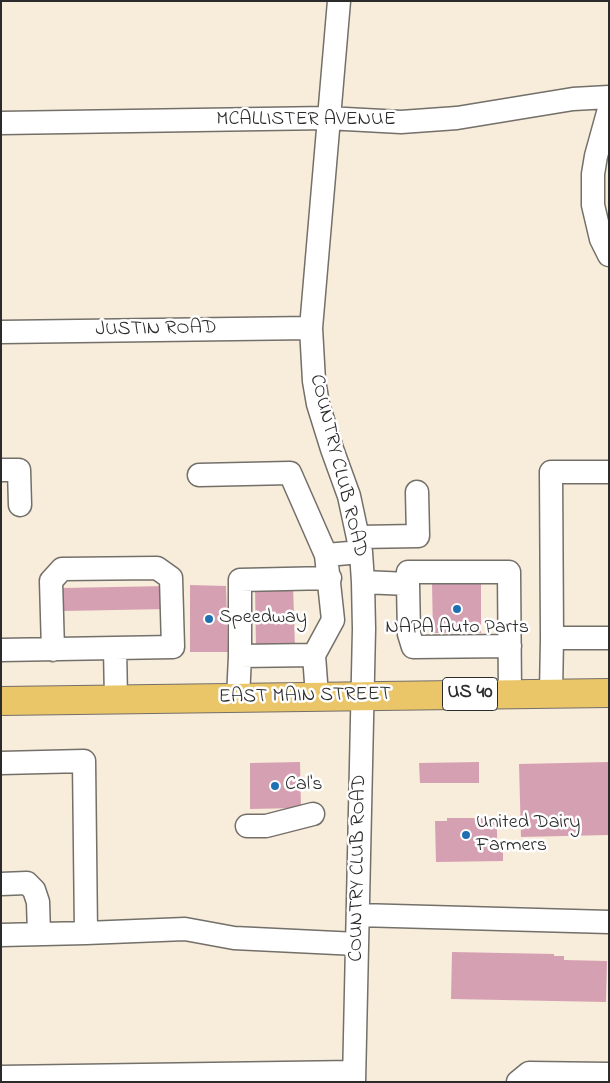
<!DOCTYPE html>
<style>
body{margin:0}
#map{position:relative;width:610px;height:1083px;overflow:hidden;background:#f8ecdb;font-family:"Indie Flower",sans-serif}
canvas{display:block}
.frame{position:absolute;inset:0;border:2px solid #2b2b2b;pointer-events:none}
</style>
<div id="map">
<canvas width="610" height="1083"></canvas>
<div class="frame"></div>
</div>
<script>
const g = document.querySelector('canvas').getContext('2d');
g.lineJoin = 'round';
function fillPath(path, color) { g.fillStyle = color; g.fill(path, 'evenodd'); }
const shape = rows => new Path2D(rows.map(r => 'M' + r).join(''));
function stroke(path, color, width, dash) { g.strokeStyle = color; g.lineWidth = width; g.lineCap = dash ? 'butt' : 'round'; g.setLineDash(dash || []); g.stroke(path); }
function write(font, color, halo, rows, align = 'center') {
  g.font = font + ' "Indie Flower",sans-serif'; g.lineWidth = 5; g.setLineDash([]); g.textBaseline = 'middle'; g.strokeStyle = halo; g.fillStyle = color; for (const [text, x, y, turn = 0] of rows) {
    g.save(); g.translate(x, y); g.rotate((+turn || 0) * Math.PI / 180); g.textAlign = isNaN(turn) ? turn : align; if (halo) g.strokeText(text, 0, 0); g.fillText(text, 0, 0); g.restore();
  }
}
fillPath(shape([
 [293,584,295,650,256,650,255,585],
 [432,584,481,584,481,633,433,633],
 [190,585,226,586,228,652,190,652],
 [167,586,168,609,63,611,62,588],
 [300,762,301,808,250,809,250,763],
 [479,762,479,783,420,783,419,763],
 [609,762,609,835,521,837,519,764],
 [447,818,486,818,486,820,497,820,497,849,503,849,503,861,436,862,435,821,447,821],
 [452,952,554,954,554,956,564,956,564,960,607,961,606,1002,451,999]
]), '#d6a0b3');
const minor = shape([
 [339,1,311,328,314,381,318,404,332,449,349,496,361,552,363,582,364,629,354,1082],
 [609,109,596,156,593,174,593,205,601,239,609,255],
 [1,123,327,118,401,122,457,118,573,99,609,97],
 [1,332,311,328],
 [1,470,19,470,20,505],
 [199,475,290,473,326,555],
 [358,537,418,536,417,492],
 [363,582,408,584,408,572,509,572,510,694],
 [408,584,409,634,413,647,510,646],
 [552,638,551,472,609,472],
 [1,650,115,648,116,699],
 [53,650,51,581,62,569,157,568,171,578,173,647,115,648],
 [240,656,240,580,330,578],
 [551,693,552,638,609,638],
 [317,696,314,655,333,620,326,555,361,552],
 [238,698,240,656,314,655],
 [1,763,84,761,86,933,185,929,234,938,357,944],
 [247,826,266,826,313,814],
 [1,884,27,883,34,890,38,902,39,934],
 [358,915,609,922],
 [1,935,86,933],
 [1,1077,354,1072],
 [518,1082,529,1073,609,1074]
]);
const major = shape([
 [1,701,609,693]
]);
stroke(minor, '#736f69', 25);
stroke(major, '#736f69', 30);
stroke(minor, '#fff', 22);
stroke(major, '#ebc669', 28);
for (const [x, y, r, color] of [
 [457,609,5,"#1f6fb2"],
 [209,619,5,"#1f6fb2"],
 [275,786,5,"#1f6fb2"],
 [466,835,5,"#1f6fb2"]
]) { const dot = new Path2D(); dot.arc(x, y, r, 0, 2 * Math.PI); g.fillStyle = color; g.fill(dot); stroke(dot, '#fff', 2); }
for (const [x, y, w] of [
 [470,694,55]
]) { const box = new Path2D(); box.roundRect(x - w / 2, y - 16.5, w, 33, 4); g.fillStyle = '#fff'; g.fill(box); stroke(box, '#2b2b2b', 1); }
write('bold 19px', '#2b2b2b', null, [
 ["US 40",470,694]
]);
write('20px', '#2b2b2b', '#fff', [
 ["MCALLISTER AVENUE",306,121],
 ["JUSTIN ROAD",156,330,-1],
 ["COUNTRY CLUB ROAD",337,466,76],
 ["EAST MAIN STREET",305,697,-1],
 ["COUNTRY CLUB ROAD",359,868,-89]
]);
write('20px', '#2b2b2b', '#fff', [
 ["Speedway",219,619],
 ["NAPA Auto Parts",457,629,"center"],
 ["Cal's",285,786],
 ["United Dairy",476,824],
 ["Farmers",476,847]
], 'left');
</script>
